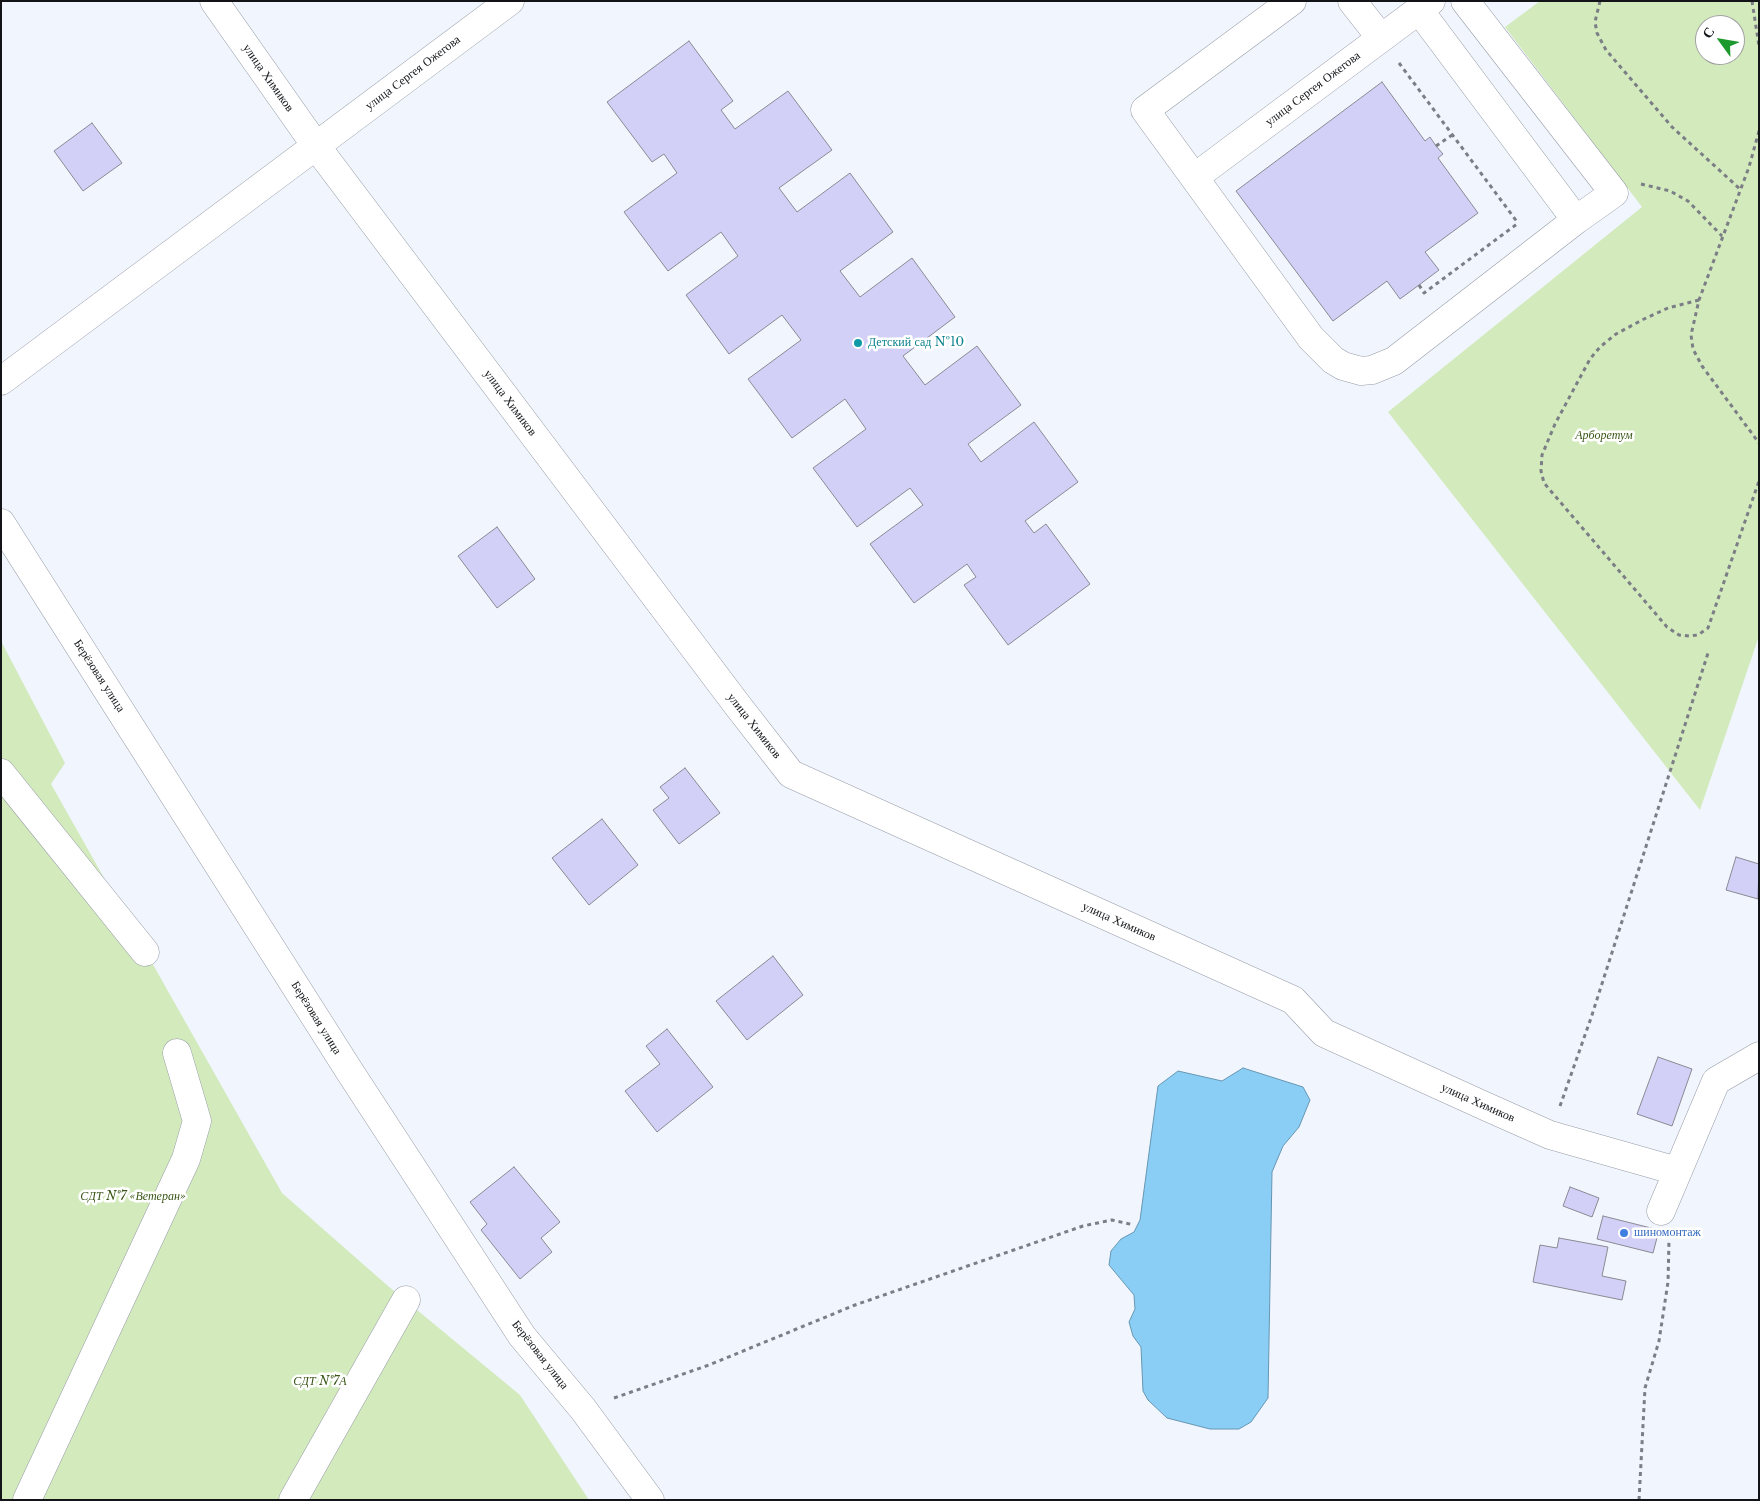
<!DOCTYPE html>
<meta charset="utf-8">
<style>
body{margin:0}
#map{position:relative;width:1760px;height:1501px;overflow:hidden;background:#f0f5fe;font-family:"Libre Baskerville",serif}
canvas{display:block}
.frame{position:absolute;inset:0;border:2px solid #121417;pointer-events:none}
.north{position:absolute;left:1695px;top:15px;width:50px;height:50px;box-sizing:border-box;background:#fff;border:1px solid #a0a1a2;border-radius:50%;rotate:302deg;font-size:14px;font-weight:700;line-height:20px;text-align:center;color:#121417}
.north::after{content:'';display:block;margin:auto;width:18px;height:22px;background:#1c992c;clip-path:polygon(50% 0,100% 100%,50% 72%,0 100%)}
</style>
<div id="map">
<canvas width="1760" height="1501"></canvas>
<div class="frame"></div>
<div class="north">С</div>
</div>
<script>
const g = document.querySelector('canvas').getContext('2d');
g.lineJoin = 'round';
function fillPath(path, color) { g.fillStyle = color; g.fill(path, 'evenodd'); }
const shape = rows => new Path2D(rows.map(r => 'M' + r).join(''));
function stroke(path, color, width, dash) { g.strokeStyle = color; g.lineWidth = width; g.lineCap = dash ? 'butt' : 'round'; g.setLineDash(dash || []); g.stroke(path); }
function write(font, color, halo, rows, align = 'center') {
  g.font = font + ' "Libre Baskerville",serif'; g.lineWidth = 5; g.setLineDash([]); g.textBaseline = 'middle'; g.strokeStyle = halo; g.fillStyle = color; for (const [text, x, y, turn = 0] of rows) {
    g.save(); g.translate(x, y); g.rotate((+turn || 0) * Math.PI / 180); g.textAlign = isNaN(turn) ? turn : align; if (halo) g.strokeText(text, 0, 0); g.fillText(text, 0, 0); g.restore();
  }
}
fillPath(shape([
 [1540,1,1759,1,1759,636,1700,810,1388,412,1642,207,1505,27],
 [1705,25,1735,25,1735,55,1705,55],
 [1,641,65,763,51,784,282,1193,388,1286,520,1395,589,1500,1,1500]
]), '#d3eabd');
const water = shape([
 [1243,1068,1303,1087,1310,1100,1299,1127,1283,1146,1272,1172,1268,1398,1251,1422,1239,1429,1210,1429,1167,1418,1148,1400,1143,1391,1141,1347,1133,1336,1129,1322,1135,1309,1134,1295,1109,1265,1111,1251,1121,1239,1134,1232,1140,1220,1158,1086,1178,1071,1222,1081,1243,1068]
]);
fillPath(water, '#8acef5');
stroke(water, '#6696b2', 1);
const building = shape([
 [689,41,733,101,721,110,735,129,788,91,832,150,779,188,797,212,850,173,893,232,840,271,860,297,912,258,955,317,903,356,925,385,977,346,1021,405,968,444,981,462,1034,422,1078,482,1025,521,1034,533,1046,524,1090,584,1008,645,964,585,976,577,967,564,914,603,870,544,923,505,910,488,857,527,813,468,866,429,845,399,792,438,748,379,801,340,782,315,729,354,686,295,738,256,721,232,668,271,624,212,677,173,664,154,652,162,607,102,689,41],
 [1382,82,1425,141,1430,137,1436,146,1443,154,1438,158,1478,213,1425,252,1439,270,1419,285,1400,299,1387,281,1333,321,1236,191,1382,82],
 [92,123,122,163,83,191,54,151,92,123],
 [497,527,535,579,497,608,458,556,497,527],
 [685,768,720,813,679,844,653,810,669,798,660,787,685,768],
 [602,819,638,865,589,905,552,858,602,819],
 [1736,857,1759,864,1758,899,1726,890,1736,857],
 [773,956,803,995,747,1040,716,1001,773,956],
 [667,1029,713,1087,657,1132,625,1091,660,1064,646,1046,667,1029],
 [1658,1057,1692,1069,1672,1126,1637,1114,1658,1057],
 [514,1167,560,1222,541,1238,552,1252,520,1279,481,1230,487,1224,470,1202,514,1167],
 [1570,1187,1599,1198,1592,1217,1563,1206,1570,1187],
 [1603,1216,1659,1230,1653,1253,1597,1239,1603,1216],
 [1559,1238,1608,1247,1602,1276,1626,1281,1622,1300,1533,1282,1540,1245,1557,1248,1559,1238]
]);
fillPath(building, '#d3d0f7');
stroke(building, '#8a8993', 1);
const minor = shape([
 [214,1,316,146,738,706,791,774,1293,1000,1324,1033,1487,1107,1550,1135,1677,1171],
 [1292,1,1145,110,1311,338,1333,360,1343,366,1361,371,1372,370,1394,361,1576,220,1419,10],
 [1352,1,1381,38],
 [1465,1,1614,193,1576,220],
 [1195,177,1431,1],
 [1,381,510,1],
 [1,523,350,1072,522,1336,583,1409,650,1500],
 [1,773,145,952],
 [1661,1211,1716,1081,1759,1056],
 [27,1500,186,1159,197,1121,177,1053],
 [293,1500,406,1300]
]);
stroke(minor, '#979ca6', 29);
stroke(shape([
 [1600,1,1595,22,1597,33,1606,50,1672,127,1740,189],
 [1752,1,1759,46],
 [1399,63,1518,223],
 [1759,131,1749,167,1699,300,1691,335,1693,349,1702,366,1759,443],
 [1436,146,1452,135],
 [1641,184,1670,191,1688,201,1722,236],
 [1419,285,1424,293,1517,224],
 [1699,300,1668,308,1644,319,1616,334,1600,347,1590,359,1555,424,1542,455,1541,471,1544,483,1667,627,1679,635,1689,636,1698,635,1708,628,1759,481],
 [1560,1106,1591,1018,1709,650],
 [614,1398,709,1365,855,1305,1083,1226,1112,1220,1134,1225],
 [1639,1500,1645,1388,1659,1341,1668,1282,1669,1240]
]), '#7b7e84', 3, [4, 4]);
stroke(minor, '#fff', 28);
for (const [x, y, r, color] of [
 [858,343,5,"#0f9aa8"],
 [1624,1233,5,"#3f7fe0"]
]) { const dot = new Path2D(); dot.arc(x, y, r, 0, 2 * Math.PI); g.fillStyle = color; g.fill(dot); stroke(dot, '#fff', 2); }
write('12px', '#121417', '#fff', [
 ["улица Сергея Ожегова",413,73,-37],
 ["улица Химиков",268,78,55],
 ["улица Сергея Ожегова",1313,89,-37],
 ["улица Химиков",510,403,53],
 ["Берёзовая улица",99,676,57],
 ["улица Химиков",754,726,52],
 ["улица Химиков",1119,922,24],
 ["Берёзовая улица",316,1018,58],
 ["улица Химиков",1478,1103,24],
 ["Берёзовая улица",540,1355,52]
]);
write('12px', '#0d838f', '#fff', [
 ["Детский сад №10",868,343]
], 'left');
write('italic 12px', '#3a5617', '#fff', [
 ["Арборетум",1604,436],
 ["СДТ №7 «Ветеран»",133,1197],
 ["СДТ №7А",320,1382]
]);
write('12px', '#366cbe', '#fff', [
 ["шиномонтаж",1634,1233]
], 'left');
</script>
